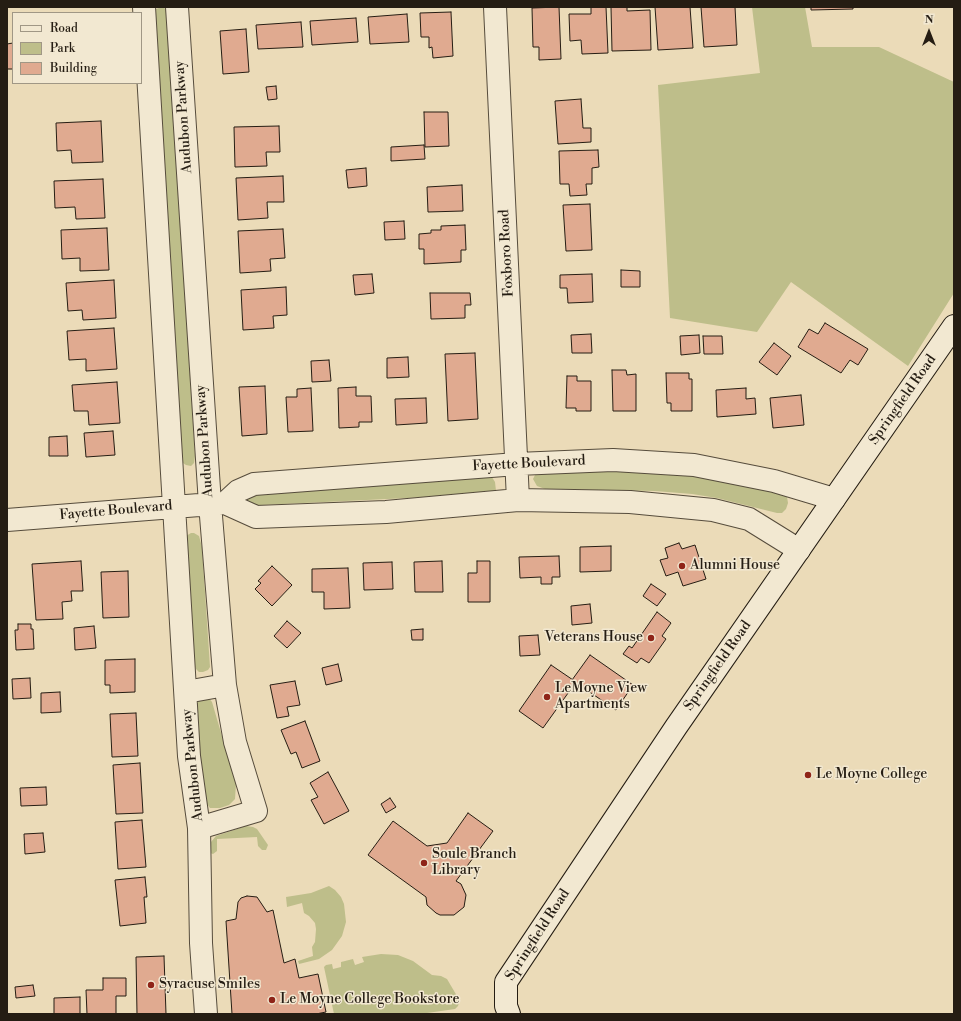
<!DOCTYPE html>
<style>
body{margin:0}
#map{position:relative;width:961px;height:1021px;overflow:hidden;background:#ebdbb8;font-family:"Libre Bodoni",serif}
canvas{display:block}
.frame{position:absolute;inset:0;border:8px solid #251d13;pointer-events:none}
.legend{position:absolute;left:12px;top:12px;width:130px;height:72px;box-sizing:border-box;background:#f2e8d1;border:1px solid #a09785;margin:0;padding:5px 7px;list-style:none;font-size:12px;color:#251d13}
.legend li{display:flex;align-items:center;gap:8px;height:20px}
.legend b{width:20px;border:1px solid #a09785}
.north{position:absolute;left:909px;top:12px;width:40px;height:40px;-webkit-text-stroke:3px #f2e8d1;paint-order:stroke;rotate:0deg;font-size:11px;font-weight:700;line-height:16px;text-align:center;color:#251d13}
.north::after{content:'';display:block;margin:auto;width:14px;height:18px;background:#251d13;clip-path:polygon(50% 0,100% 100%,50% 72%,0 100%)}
</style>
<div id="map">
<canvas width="961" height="1021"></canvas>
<div class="frame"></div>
<ul class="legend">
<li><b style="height:5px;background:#f2e8d1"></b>Road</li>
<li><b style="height:11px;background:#bebe8a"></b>Park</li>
<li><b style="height:11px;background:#e0aa90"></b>Building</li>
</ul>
<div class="north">N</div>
</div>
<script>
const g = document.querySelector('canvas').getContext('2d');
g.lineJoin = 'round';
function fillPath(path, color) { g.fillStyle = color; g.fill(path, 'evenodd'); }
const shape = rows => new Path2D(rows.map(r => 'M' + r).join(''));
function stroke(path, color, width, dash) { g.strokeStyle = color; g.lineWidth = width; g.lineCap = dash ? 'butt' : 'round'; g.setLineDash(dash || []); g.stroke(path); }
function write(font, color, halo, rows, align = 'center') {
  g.font = font + ' "Libre Bodoni",serif'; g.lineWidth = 3; g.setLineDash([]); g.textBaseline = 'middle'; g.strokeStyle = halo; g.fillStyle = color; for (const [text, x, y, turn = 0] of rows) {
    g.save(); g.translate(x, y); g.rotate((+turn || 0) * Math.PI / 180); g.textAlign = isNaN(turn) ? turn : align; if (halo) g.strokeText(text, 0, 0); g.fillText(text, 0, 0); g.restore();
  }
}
fillPath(shape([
 [162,7,166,9,168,15,195,456,194,463,191,466,186,465,183,463,182,456,153,12,156,9],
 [752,7,805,7,812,47,879,47,954,82,954,293,908,366,791,282,757,332,670,318,658,85,760,73],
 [543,470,674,472,722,480,782,494,787,497,788,503,786,509,782,513,777,513,717,498,692,494,655,491,545,489,537,486,533,479,536,473],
 [490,474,495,482,496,491,493,494,240,506,240,495],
 [191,533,194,533,199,536,202,547,210,667,208,670,203,672,199,672,196,669,194,664,186,536],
 [207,696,212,702,236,784,235,799,229,805,220,808,210,808,202,797,195,701],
 [246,826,253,827,257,829,268,845,266,850,262,850,258,846,257,837,217,839,217,851,213,854,210,853,208,848,211,842,216,836],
 [329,886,335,890,341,897,344,904,346,922,342,936,332,950,319,959,299,964,298,961,313,956,312,947,315,942,316,929,315,923,309,916,304,913,302,903,287,907,286,897,311,893],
 [381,954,398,955,413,961,432,975,441,976,447,979,457,996,459,1002,458,1006,455,1009,420,1014,334,1014,324,967,326,965,332,964,333,969,341,967,341,962,353,959,355,965,364,962,362,957]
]), '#bebe8a');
const building = shape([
 [559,7,561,59,539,60,539,47,533,47,532,8,559,7],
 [591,7,606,7,608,53,582,54,581,40,570,41,569,14,591,14,591,7],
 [611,7,627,7,627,11,650,10,651,50,612,51,611,7],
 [655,7,690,7,693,48,658,50,655,7],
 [701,7,735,7,737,45,704,47,701,7],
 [811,7,853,7,853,9,811,10,811,7],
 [451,12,453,56,433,58,432,47,429,48,429,37,421,37,420,13,451,12],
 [407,14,409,42,370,44,368,17,407,14],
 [356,18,358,42,312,45,310,21,356,18],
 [301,22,303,47,258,49,256,25,301,22],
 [246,29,249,72,223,74,220,31,246,29],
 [13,43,13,69,7,69,7,44,13,43],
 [276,86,277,99,268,100,266,87,276,86],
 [581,99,583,128,591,128,591,142,558,144,555,101,581,99],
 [424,112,448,112,449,146,425,147,424,112],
 [101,121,103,162,72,163,71,150,57,151,56,123,101,121],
 [279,126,280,152,266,152,267,166,235,167,234,127,279,126],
 [424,145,425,159,391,161,391,147,424,145],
 [598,150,599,167,592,168,592,184,586,184,587,195,570,196,569,184,560,184,559,151,598,150],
 [366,168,367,186,348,188,346,170,366,168],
 [283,176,284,202,267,202,268,218,238,220,236,178,283,176],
 [103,179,105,218,76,219,75,207,55,208,54,181,103,179],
 [462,185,463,211,428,212,427,187,462,185],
 [590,204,592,250,566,251,563,205,590,204],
 [404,221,405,239,385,240,384,222,404,221],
 [465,225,466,250,461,250,461,262,424,264,424,249,419,249,419,234,431,233,431,230,441,230,441,226,465,225],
 [107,228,109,270,80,271,80,258,62,259,61,230,107,228],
 [283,229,285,258,270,259,271,271,240,273,238,231,283,229],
 [621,270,640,271,640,287,621,287,621,270],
 [372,274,374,293,355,295,353,275,372,274],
 [592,274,593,302,568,303,567,288,560,288,560,275,592,274],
 [114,280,116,318,83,320,82,310,68,311,66,283,114,280],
 [286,287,287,315,273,316,274,328,243,330,241,290,286,287],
 [430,293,470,293,471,305,465,305,465,318,431,319,430,293],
 [825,323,868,349,858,365,850,360,841,373,798,347,809,329,818,334,825,323],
 [114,328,117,369,86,371,86,359,69,360,67,331,114,328],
 [591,334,592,353,572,353,571,335,591,334],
 [699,335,700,353,681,355,680,336,699,335],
 [703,336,722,336,723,354,704,354,703,336],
 [774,343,791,356,777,375,759,362,774,343],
 [475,353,478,419,448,421,445,354,475,353],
 [408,357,409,377,387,378,387,358,408,357],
 [329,360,331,381,312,382,311,361,329,360],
 [612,370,626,370,627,375,636,374,636,411,613,411,612,370],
 [666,373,689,373,689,379,692,379,692,411,671,411,671,403,667,403,666,373],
 [567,376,577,376,577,381,591,381,591,411,576,411,576,408,566,408,567,376],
 [117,382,120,423,89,425,88,411,74,411,72,385,117,382],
 [265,386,267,434,242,436,239,387,265,386],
 [356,387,356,396,371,396,372,422,359,422,359,427,339,428,338,388,356,387],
 [311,388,313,431,288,432,286,397,297,397,297,389,311,388],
 [746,388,746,399,755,398,756,414,717,417,716,390,746,388],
 [801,395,804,425,773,428,770,398,801,395],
 [426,398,427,423,396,425,395,399,426,398],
 [113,431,115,455,86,457,84,433,113,431],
 [67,436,68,456,49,456,49,437,67,436],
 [679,543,682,549,695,545,706,579,683,586,678,572,666,576,660,560,668,558,665,548,679,543],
 [611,546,611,571,580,572,580,547,611,546],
 [559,556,560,577,552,577,552,584,541,584,541,577,520,578,519,557,559,556],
 [81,561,83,591,71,591,72,601,62,602,63,619,36,620,32,564,81,561],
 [442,561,443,592,415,592,414,562,442,561],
 [477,561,490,561,490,602,468,602,468,573,477,573,477,561],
 [392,562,393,589,364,590,363,563,392,562],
 [272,566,292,585,272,606,255,589,261,583,258,581,272,566],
 [348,568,350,608,324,609,324,592,312,592,312,569,348,568],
 [128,571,129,617,103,618,101,572,128,571],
 [651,584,666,594,657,606,643,596,651,584],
 [590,604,592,623,572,625,571,606,590,604],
 [657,612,671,623,662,636,666,639,649,663,641,658,637,663,623,654,629,646,632,648,657,612],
 [287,621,301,633,287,648,274,636,287,621],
 [18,624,31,624,31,629,33,629,34,649,16,650,15,630,18,630,18,624],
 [94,626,96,648,75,650,74,628,94,626],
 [423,629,423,640,412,640,411,630,423,629],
 [538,635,540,655,520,656,519,636,538,635],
 [590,655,633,685,616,710,572,680,590,655],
 [135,659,135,692,110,693,110,685,105,685,105,660,135,659],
 [338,664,342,681,326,685,322,668,338,664],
 [551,665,576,682,543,728,519,711,551,665],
 [30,678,31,698,13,699,12,679,30,678],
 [295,681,300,705,287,707,289,716,277,718,270,685,295,681],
 [60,692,61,712,41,713,41,693,60,692],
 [136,713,138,756,112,757,110,714,136,713],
 [305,721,320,761,302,768,296,752,291,754,281,730,305,721],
 [140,763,143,813,116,814,113,765,140,763],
 [328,772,349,811,324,824,311,800,318,797,310,783,328,772],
 [46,787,47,805,21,806,20,788,46,787],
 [390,798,396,807,386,813,381,804,390,798],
 [468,813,493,831,456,881,461,884,466,895,464,907,454,915,440,915,436,913,427,905,426,897,368,855,393,821,427,846,447,843,468,813],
 [142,820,146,867,118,869,115,822,142,820],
 [43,833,45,852,25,854,24,834,43,833],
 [145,877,147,897,144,897,146,923,120,926,115,880,145,877],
 [247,896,257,897,267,912,273,910,284,963,295,959,299,978,318,974,326,1012,316,1014,232,1014,226,921,236,919,238,902,241,898,247,896],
 [164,956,166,1014,137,1014,136,957,164,956],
 [103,978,126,978,126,996,116,996,116,1014,87,1014,86,990,103,990,103,978],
 [33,985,35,996,16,998,15,987,33,985],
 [80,997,80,1014,54,1014,54,998,80,997]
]);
fillPath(building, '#e0aa90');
stroke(building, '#251d13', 1);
const street = shape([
 [144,7,189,756,199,828,201,943,206,1014],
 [177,7,210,504,225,685,235,742,256,811,199,828],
 [495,7,518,500],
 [225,503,238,491,254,484,517,464,613,460,694,465,774,481,834,499],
 [7,520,225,503,256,517,386,512,518,500,630,502,713,510,749,519,799,550],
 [186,692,225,685]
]);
const secondary = shape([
 [509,1014,506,1006,506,982,676,727,954,326]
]);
stroke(street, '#564c3c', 24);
stroke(secondary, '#251d13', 24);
stroke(street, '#f2e8d1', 22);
stroke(secondary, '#f2e8d1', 22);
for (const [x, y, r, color] of [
 [682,566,4,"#8f2418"],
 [651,638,4,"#8f2418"],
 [547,697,4,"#8f2418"],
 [808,775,4,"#8f2418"],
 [424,863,4,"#8f2418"],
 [151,985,4,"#8f2418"],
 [272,1000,4,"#8f2418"]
]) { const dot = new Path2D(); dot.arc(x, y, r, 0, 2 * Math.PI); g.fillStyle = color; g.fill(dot); stroke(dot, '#f2e8d1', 1.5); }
write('14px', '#251d13', '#f2e8d1', [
 ["Audubon Parkway",184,117,-94],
 ["Foxboro Road",507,253,-93],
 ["Springfield Road",903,400,-55],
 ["Audubon Parkway",205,441,-94],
 ["Fayette Boulevard",529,464,-3],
 ["Fayette Boulevard",116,511,-5],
 ["Springfield Road",718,666,-55],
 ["Audubon Parkway",193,765,-96],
 ["Springfield Road",538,935,-57]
]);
write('14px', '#251d13', '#f2e8d1', [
 ["Alumni House",690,566],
 ["Veterans House",643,638,"right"],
 ["LeMoyne View",555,689],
 ["Apartments",555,705],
 ["Le Moyne College",816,775],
 ["Soule Branch",432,855],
 ["Library",432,871],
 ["Syracuse Smiles",159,985],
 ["Le Moyne College Bookstore",280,1000]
], 'left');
</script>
